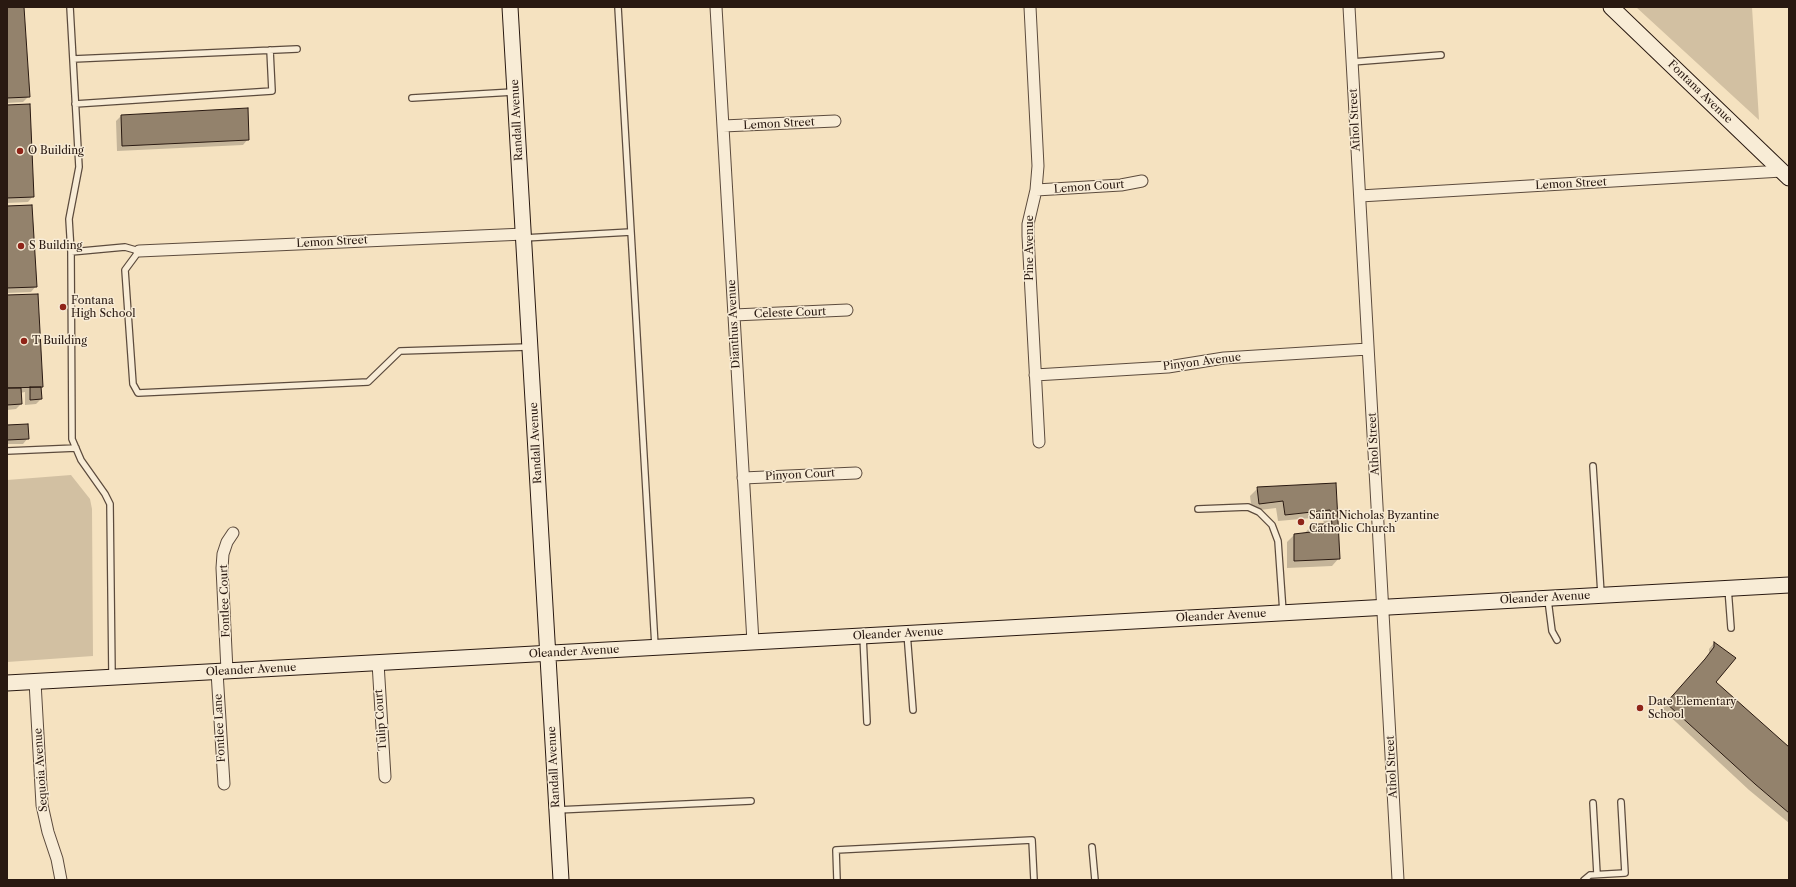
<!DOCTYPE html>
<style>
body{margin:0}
#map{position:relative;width:1796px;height:887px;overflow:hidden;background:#f5e2c0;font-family:"Libre Caslon Text",serif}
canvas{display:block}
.frame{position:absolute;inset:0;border:8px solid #291911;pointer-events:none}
</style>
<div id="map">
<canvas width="1796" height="887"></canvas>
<div class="frame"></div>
</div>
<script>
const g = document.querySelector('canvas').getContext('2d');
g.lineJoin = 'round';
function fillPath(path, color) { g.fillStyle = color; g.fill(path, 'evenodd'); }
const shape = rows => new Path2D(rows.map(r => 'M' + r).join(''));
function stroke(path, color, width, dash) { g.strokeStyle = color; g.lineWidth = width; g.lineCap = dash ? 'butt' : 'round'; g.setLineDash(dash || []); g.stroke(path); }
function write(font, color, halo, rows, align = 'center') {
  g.font = font + ' "Libre Caslon Text",serif'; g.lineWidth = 3; g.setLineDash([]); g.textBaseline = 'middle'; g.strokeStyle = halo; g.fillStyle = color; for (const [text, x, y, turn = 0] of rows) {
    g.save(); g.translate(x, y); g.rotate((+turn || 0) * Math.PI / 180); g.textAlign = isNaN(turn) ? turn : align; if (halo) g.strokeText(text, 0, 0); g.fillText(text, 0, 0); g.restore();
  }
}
fillPath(shape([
 [1636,7,1752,7,1759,120],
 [71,475,90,499,92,509,93,656,7,662,7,480]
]), '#d2c0a2');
fillPath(shape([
 [7,7,23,7,29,96,23,102,7,103],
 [7,106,33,196,28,202,7,203],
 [121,116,248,139,243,145,117,151,116,121],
 [7,207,36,286,31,292,7,293],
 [7,296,42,386,41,399,36,404,25,405,25,392,20,393,21,404,16,409,7,410],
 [7,426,28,438,23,444,7,444],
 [1335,484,1339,558,1332,566,1287,568,1287,542,1294,535,1304,534,1312,525,1324,525,1323,517,1278,521,1276,508,1252,511,1250,496,1258,488],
 [1714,643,1715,683,1789,749,1789,823,1749,790,1662,709,1700,666,1709,654,1709,649]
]), '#0003');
const building = shape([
 [7,7,24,7,30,97,7,98,7,7],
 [30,104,34,197,7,198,7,105,30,104],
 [248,108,249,140,122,146,121,115,248,108],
 [32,205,37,287,7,288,7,206,32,205],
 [38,294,43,387,7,388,7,295,38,294],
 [30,387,41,387,42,399,30,400,30,387],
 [7,388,21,388,22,404,7,405,7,388],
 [28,424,29,439,7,440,7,425,28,424],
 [1336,483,1340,559,1294,561,1294,534,1311,532,1311,524,1332,524,1330,510,1285,515,1283,501,1259,504,1257,487,1336,483],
 [1714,642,1736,658,1716,682,1789,747,1789,813,1755,784,1666,703,1705,659,1714,647,1714,642]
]);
fillPath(building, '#93826c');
stroke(building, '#291911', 1);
const lane = shape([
 [70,7,79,167,69,219,71,252,125,247,139,251,125,270,133,384,138,393,368,382,400,351,528,347],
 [618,7,655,646],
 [73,59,297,49],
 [1352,62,1441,55],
 [412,98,513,92],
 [75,104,272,91,270,50],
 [524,238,631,232],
 [71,252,72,439,81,460,105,494,110,504,112,675],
 [7,451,76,448],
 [1593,466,1601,594],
 [1198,509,1248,507,1259,512,1272,525,1278,541,1283,612],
 [1728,588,1731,628],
 [1548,600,1552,631,1557,640],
 [907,633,913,710],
 [863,636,867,722],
 [1593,803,1597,874],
 [557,810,751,801],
 [1092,847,1095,880],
 [837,880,836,850,1032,840,1034,880],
 [1584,880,1590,875,1625,873,1621,802]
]);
const street = shape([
 [716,7,753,642],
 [1030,7,1038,166,1036,190,1028,224,1028,236,1039,442],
 [1349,7,1398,880],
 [723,126,835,121],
 [1036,190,1121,185,1142,181],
 [1360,196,1782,171],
 [139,251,524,234],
 [734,315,847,310],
 [1035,375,1168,367,1224,358,1368,349],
 [743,478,856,473],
 [378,663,385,777],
 [227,671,222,568,223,554,227,542,233,533],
 [217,672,224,784],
 [35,682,42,805,48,832,57,859,61,880]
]);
const secondary = shape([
 [510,7,561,880],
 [1611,7,1789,178],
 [7,683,1789,585]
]);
stroke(lane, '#5c4b3d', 8);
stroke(street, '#5c4b3d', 13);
stroke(secondary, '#291911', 17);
stroke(lane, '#f8ecd6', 5.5);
stroke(street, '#f8ecd6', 11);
stroke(secondary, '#f8ecd6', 15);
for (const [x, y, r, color] of [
 [20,151,4,"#8f2418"],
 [21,246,4,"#8f2418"],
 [63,307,4,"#8f2418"],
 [24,341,4,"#8f2418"],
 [1301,522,4,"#8f2418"],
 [1640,708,4,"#8f2418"]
]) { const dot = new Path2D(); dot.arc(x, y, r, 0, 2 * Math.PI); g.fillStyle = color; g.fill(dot); stroke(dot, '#f8ecd6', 1.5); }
write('11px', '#291911', '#f8ecd6', [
 ["Fontana Avenue",1700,92,44],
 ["Randall Avenue",517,120,-93],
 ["Athol Street",1355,120,-93],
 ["Lemon Street",779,124,-3],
 ["Lemon Street",1571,184,-3],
 ["Lemon Court",1089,187,-4],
 ["Lemon Street",332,242,-3],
 ["Pine Avenue",1030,248,-90],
 ["Celeste Court",790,313,-2],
 ["Dianthus Avenue",734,324,-93],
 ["Pinyon Avenue",1202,362,-7],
 ["Randall Avenue",536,443,-93],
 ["Athol Street",1374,444,-93],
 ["Pinyon Court",800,475,-3],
 ["Oleander Avenue",1545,598,-3],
 ["Fontlee Court",225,601,-92],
 ["Oleander Avenue",1221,616,-3],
 ["Oleander Avenue",898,634,-3],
 ["Oleander Avenue",574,652,-3],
 ["Oleander Avenue",251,670,-3],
 ["Tulip Court",381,720,-94],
 ["Fontlee Lane",220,728,-93],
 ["Randall Avenue",554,767,-93],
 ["Athol Street",1392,767,-93],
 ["Sequoia Avenue",41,770,-94]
]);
write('11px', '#291911', '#f8ecd6', [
 ["O Building",28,151],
 ["S Building",29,246],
 ["Fontana",71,301],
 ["High School",71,314],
 ["T Building",32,341],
 ["Saint Nicholas Byzantine",1309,516],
 ["Catholic Church",1309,529],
 ["Date Elementary",1648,702],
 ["School",1648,715]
], 'left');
</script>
